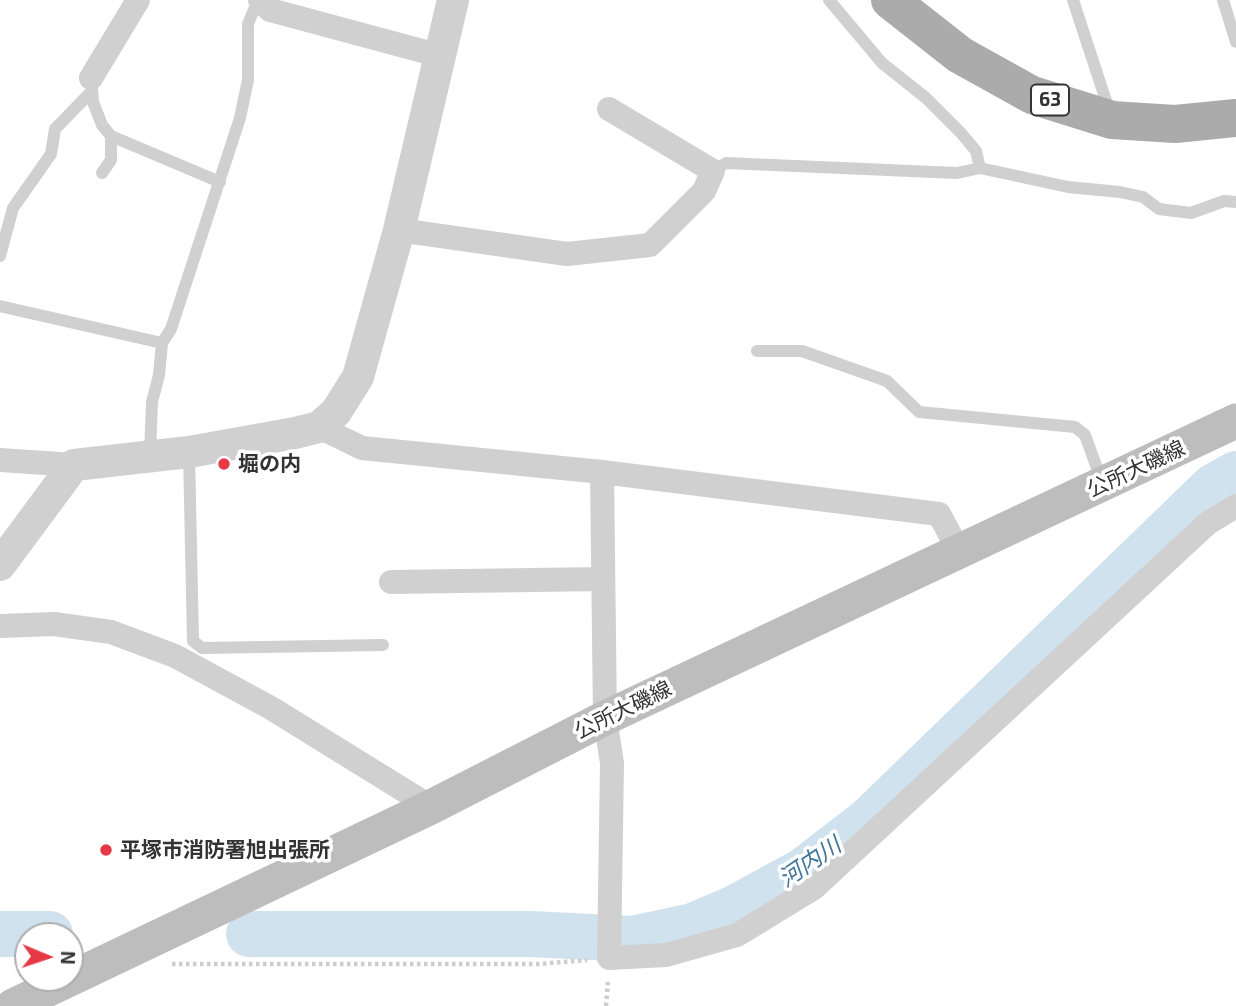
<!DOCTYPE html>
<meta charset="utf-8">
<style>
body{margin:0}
#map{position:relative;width:1236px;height:1006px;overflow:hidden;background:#fff;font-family:"Exo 2",sans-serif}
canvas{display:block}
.north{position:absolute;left:14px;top:922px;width:70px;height:70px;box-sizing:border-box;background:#fff;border:2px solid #adadad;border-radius:50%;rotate:92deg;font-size:19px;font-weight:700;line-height:28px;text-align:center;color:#333}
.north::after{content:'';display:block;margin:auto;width:24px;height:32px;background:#e63946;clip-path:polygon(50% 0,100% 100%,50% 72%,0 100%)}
</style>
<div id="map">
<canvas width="1236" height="1006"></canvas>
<div class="north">N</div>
</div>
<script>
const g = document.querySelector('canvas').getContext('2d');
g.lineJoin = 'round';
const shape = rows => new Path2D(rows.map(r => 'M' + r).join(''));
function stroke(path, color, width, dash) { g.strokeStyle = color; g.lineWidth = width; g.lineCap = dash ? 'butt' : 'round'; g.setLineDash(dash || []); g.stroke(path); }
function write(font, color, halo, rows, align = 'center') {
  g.font = font + ' "Exo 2","Noto Sans JP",sans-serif'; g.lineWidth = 7; g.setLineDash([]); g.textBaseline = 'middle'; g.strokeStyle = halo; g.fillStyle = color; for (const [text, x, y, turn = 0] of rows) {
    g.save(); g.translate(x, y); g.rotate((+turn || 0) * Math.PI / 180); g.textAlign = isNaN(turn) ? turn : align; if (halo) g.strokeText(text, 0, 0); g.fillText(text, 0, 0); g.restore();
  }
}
stroke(shape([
 [0,934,50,934],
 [249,934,530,934,632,939,693,926,733,909,803,871,868,821,1213,487,1236,474]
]), '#cfe2ee', 46);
stroke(shape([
 [172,964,539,964,587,960],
 [606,1006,608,982]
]), '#cdcdcd', 4.5, [3.5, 3.5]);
stroke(shape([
 [1073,0,1110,113],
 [1223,0,1236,42],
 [92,88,93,102,102,125,111,136,111,160,102,173],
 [111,136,220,182],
 [980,168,1068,187,1120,192,1143,197,1159,209,1191,213,1224,201,1236,202],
 [713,171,726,163,957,173,980,168,976,151,961,133,926,98,882,63,829,0],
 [0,256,13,208,51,154,55,129,92,91],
 [0,306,162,343],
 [757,351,802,351,887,381,919,412,1075,427,1085,435,1102,482],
 [189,453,193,641,202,648,383,645],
 [150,454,152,402,159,375,162,343,171,329,240,118,248,80,248,24,258,0]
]), '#d0d0d0', 12);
stroke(shape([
 [260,0,270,10,441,56],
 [91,78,138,0],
 [399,230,567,254,650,245,704,191,713,171,609,109],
 [319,427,362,448,602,472,939,514,959,551],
 [0,460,74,465],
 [602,472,605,718,612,763,609,958,666,955,737,935,814,888,1208,523,1236,506],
 [391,582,603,579],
 [0,626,54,624,111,632,175,656,271,708,431,807]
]), '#d0d0d0', 24);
stroke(shape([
 [0,565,74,465,189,452,295,433,319,427,336,412,358,377,399,230,453,0]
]), '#d0d0d0', 32);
stroke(shape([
 [13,1006,431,807,605,718,1236,421]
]), '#bdbdbd', 35);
stroke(shape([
 [890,0,960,55,1032,95,1112,120,1175,124,1236,118]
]), '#ababab', 38);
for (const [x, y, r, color] of [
 [224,464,7,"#e63946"],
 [106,850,7,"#e63946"]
]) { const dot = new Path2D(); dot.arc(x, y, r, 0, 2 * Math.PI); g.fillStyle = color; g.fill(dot); stroke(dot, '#fff', 2.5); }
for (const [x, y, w] of [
 [1050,100,38]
]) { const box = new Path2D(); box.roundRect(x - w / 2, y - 15.5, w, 31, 5); g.fillStyle = '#fff'; g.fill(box); stroke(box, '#333', 2); }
write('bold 19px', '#333', null, [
 ["63",1050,100]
]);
write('bold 21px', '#333', '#fff', [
 ["堀の内",238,464],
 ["平塚市消防署旭出張所",120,850]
], 'left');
write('21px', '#333', '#fff', [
 ["公所大磯線",1136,469,-25],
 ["公所大磯線",623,710,-26]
]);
write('italic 23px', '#3f7597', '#fff', [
 ["河内川",810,862,-34]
]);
</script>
